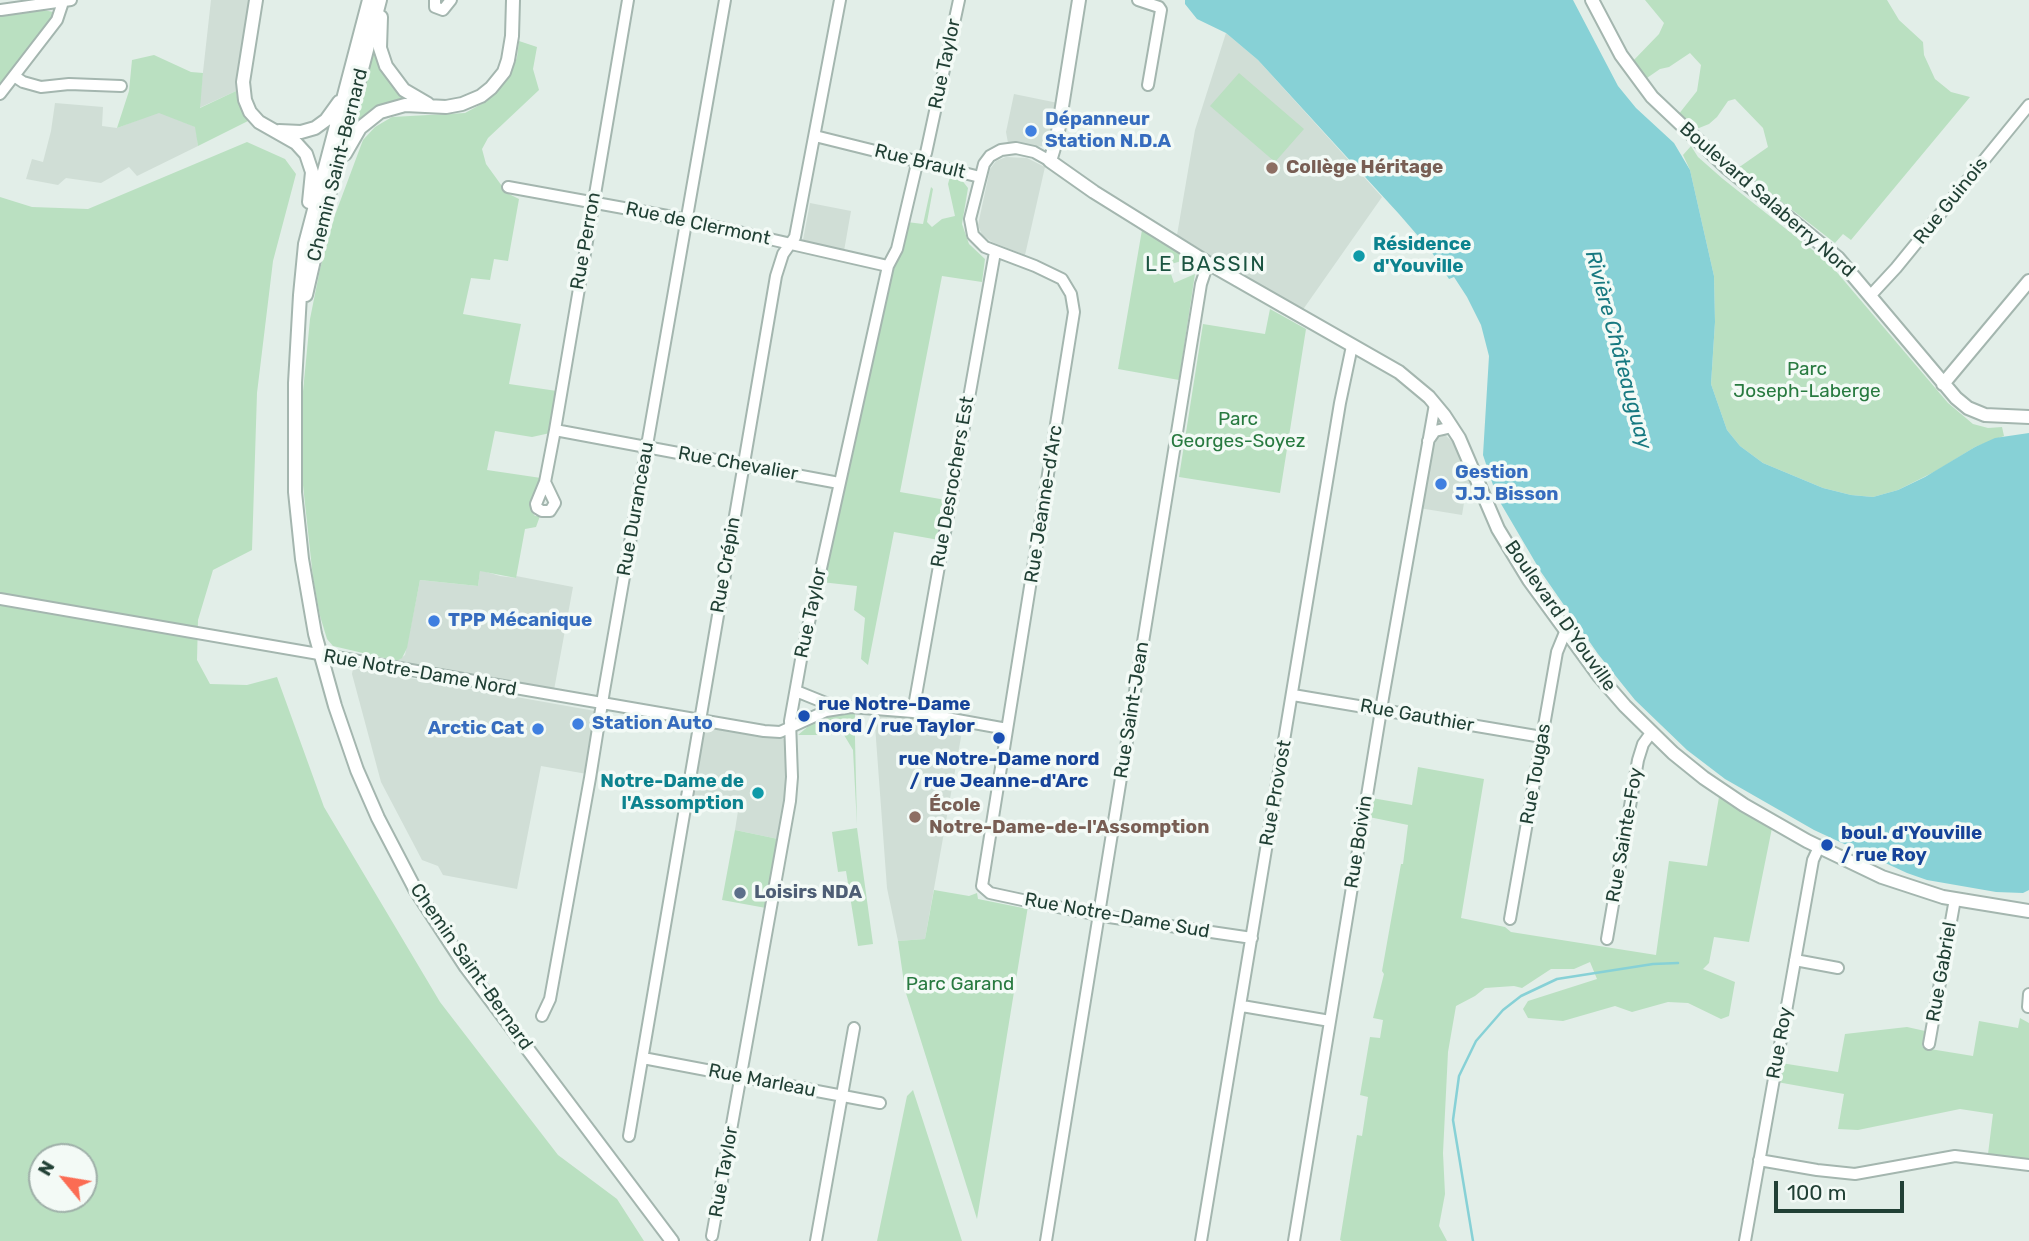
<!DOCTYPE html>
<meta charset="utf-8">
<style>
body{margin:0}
#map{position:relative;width:2029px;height:1241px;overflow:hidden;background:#e2eee8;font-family:Rubik,sans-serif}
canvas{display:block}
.north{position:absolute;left:28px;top:1143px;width:70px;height:70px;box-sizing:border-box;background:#f3faf6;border:2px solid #9fb0a9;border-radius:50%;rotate:300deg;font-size:19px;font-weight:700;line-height:28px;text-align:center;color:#214035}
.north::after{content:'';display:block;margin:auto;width:24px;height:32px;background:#fb6c53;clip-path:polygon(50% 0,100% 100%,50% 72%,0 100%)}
.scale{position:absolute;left:1774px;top:1181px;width:130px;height:32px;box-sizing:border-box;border:4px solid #214035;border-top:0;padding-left:9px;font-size:21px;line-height:24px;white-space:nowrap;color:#214035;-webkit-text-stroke:5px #f3faf6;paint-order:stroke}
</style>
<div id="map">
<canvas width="2029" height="1241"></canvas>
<div class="north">N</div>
<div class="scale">100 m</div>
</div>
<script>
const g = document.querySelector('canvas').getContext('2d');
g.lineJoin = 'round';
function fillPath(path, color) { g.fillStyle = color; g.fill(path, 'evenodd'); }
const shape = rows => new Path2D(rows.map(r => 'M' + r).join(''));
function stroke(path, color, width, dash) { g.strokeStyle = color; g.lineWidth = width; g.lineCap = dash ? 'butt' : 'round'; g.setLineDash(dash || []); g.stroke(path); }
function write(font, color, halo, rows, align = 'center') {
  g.font = font + ' Rubik,sans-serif'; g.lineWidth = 7; g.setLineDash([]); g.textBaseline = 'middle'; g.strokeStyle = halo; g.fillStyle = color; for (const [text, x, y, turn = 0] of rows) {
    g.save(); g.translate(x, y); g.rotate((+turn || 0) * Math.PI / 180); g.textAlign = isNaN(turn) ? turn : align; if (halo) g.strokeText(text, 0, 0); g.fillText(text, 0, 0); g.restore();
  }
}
fillPath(shape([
 [211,0,251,0,236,91,199,108],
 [1226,33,1258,60,1382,197,1302,311,1177,235,1195,130],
 [1014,94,1058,103,1052,137,1045,146,1035,147,1008,143,1006,132],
 [55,103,103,107,102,126,117,128,159,112,196,127,198,146,137,176,129,167,101,183,66,178,58,185,26,179,32,159,43,162,51,131],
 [1006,157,1027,158,1045,167,1025,255,992,242,982,235,978,225,990,169,996,161],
 [810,203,851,211,844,251,803,240],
 [1445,435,1454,443,1471,483,1467,485,1462,515,1419,508,1432,444,1435,444,1437,438],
 [480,570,500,576,516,578,516,576,573,587,554,690,397,661,405,655,420,580,478,586],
 [353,668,595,711,597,714,587,774,541,766,517,889,443,875,438,866,422,860,381,782,352,674],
 [874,712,963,726,925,939,898,941,887,888],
 [705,728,786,739,787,785,778,839,735,830,738,811,691,802]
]), '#d0ded6');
fillPath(shape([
 [1645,0,1887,0,1899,20,1923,42,1924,55,1935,79,1951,92,1970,97,1851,240,1843,234,1835,243,1738,168,1768,147,1763,128,1735,99,1728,101,1717,117,1709,124,1699,128,1689,125,1678,115,1697,91,1701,65,1690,53,1669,67,1660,69,1644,80,1631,63,1659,34,1664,23],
 [39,9,53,12,52,17,0,86,0,13],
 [376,39,382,68,386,76,396,89,412,101,350,136],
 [519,41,537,47,533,69,539,90,488,138,482,149,486,164,507,193,519,199,508,261,494,259,490,280,471,278,463,314,521,324,509,384,557,391,550,433,532,437,495,431,487,470,541,478,532,512,535,516,540,516,536,527,525,529,516,578,480,571,478,586,420,580,407,648,402,658,397,661,333,646,327,639,320,616,313,578,302,476,301,412,310,319,320,269,335,215,363,140,375,127,392,117,465,113,487,101,511,73,517,57],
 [154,55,191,72,203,73,200,108,236,91,238,103,248,121,198,146,195,127,159,113,117,128,129,91,132,60],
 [1239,73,1304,129,1275,162,1210,106],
 [247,142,285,159,296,174,273,261,257,393,252,550,213,570,198,620,197,660,210,684,247,685,277,677,324,807,440,1002,558,1155,617,1199,644,1241,0,1241,0,197,32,207,88,209],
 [42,1157,84,1157,84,1199,42,1199],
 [1691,146,1698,157,1723,179,1829,263,1948,403,1973,424,1988,428,2002,427,2004,436,1975,447,1936,471,1898,490,1873,497,1851,495,1823,488,1763,463,1740,446,1727,430,1711,384,1715,322,1714,276,1690,170,1683,155],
 [950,177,961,179,968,188,962,224,969,244,985,259,982,282,942,276,900,492,946,500,939,540,894,532,868,665,861,659,865,618,854,610,857,586,821,582,892,269,902,251,907,222,923,224,931,187,933,189,927,222,932,227,942,219,955,216,948,184],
 [1142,230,1188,259,1168,265,1174,283,1195,274,1179,380,1118,369],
 [1270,309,1306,329,1280,493,1179,477,1203,324,1265,334],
 [855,712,855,739,857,825,853,750,844,735,798,735,811,724,817,722,822,726,826,725,824,718],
 [1418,767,1484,779,1461,918,1505,927,1511,932,1656,955,1669,861,1707,866,1719,797,1772,828,1749,942,1714,937,1709,963,1703,969,1735,982,1729,1016,1721,1019,1688,1003,1668,1002,1632,1012,1615,1006,1563,1021,1528,1018,1523,1009,1528,1001,1597,979,1590,962,1574,969,1551,969,1522,988,1514,986,1485,988,1475,996,1456,1006,1448,1052,1443,1153,1445,1194,1439,1226,1447,1241,1342,1241,1340,1240,1357,1135,1362,1136,1368,1097,1360,1095,1370,1037,1380,1038,1383,1020,1373,1018,1384,974,1382,971,1401,864,1403,864,1408,825,1369,817,1372,798,1412,805],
 [857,828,873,944,858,946,846,871,838,872,832,832],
 [735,830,778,839,766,908,722,900],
 [934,890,969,896,977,893,978,899,1023,908,1028,906,977,1219,905,990,898,941,925,939],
 [2020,1018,2029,1023,2029,1159,1988,1154,1993,1114,1960,1109,1858,1130,1838,1129,1844,1094,1777,1082,1781,1063,1838,1072,1845,1034,1907,1027,1925,1031,1922,1046,1924,1048,1973,1056,1979,1021,2018,1028],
 [913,1090,962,1241,877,1241,907,1096]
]), '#bae0c1');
fillPath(shape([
 [1185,0,1573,0,1618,86,1636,108,1674,143,1690,170,1714,276,1715,322,1711,384,1727,430,1740,446,1763,463,1823,488,1851,495,1873,497,1898,490,1925,477,1975,447,1995,438,2029,433,2029,890,2023,893,1996,892,1927,880,1907,873,1814,830,1725,779,1687,750,1635,700,1598,654,1541,572,1497,497,1483,455,1489,356,1481,325,1467,297,1454,277,1449,279,1431,251,1399,214,1258,60,1226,33,1197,19,1185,4]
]), '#87d1d6');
stroke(shape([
 [1473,1241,1453,1120,1459,1076,1476,1041,1503,1010,1521,996,1557,979,1653,964,1678,963]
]), '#87d1d6', 2.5);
const minor = shape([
 [435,0,435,7,443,10,451,0],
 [1138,0,1159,7,1161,10,1148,85],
 [1,10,71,0],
 [14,76,23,82,41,87,69,84,121,86],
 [0,94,57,20,63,2],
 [815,136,980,177],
 [1050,161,1034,152,1016,148,1001,150,990,156,984,164,970,219,973,235,985,247,1035,266,1062,279,1071,294,1074,312,982,886,990,893,1027,901,1109,917,1252,938],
 [508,187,673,217,888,266],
 [1870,296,1896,268,2029,105],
 [555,430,839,483],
 [1428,441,1435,431,1452,427],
 [545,482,555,503,550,511,542,511,537,508,536,504,545,482,555,430,628,0],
 [0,599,764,731,780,732,826,711,851,707,913,712,1007,729],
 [796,691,838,708],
 [1293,695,1542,737],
 [913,712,995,252],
 [1510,919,1557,652,1566,630],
 [1607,939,1638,760,1643,744,1651,733],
 [1795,960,1838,968],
 [1242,1006,1330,1021],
 [2028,1007,2029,994],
 [542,1016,550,999,590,778,604,691,725,0],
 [1929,1044,1955,899],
 [643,1058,880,1103],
 [629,1136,776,276,783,254,795,237,840,0],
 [1759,1160,1817,1170,1855,1174,1955,1156,2029,1165],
 [712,1236,790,801,792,777,790,721,802,654,888,266,897,249,916,168,926,153,959,0],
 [816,1241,854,1028],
 [1046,1241,1201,284,1208,263],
 [1201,1241,1340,403,1352,346],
 [1294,1241,1383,698,1435,404],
 [1745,1241,1813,860,1819,847]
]);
const tertiary = shape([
 [256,0,243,82,245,100,250,112,259,122,296,143,306,154,312,172,309,202],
 [369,0,305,244,300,295,295,383,295,492,302,559,315,634,335,706,357,770,378,818,415,889,466,967,672,1241],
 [1079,0,1057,138,1050,161,1094,192,1208,263,1399,372,1429,397,1444,415,1459,438,1498,529,1529,580,1599,676,1625,706,1673,753,1704,778,1744,805,1807,841,1882,877,1943,897,2029,911],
 [1592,0,1621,55,1652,97,1726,167,1838,258,1956,398,1968,408,1985,415,2029,417],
 [381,17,380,48,386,66,404,90,428,104],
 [279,131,301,132,315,128,326,120,339,102],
 [345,154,360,128,380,112,405,105,446,107,462,104,481,96,491,88,504,72,508,60,512,36,513,0],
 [306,295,328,199,380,0],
 [1943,384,2029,281]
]);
stroke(minor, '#a4b6af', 14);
stroke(tertiary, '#a4b6af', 16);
stroke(minor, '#fff', 10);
stroke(tertiary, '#fff', 12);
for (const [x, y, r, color] of [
 [1031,131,7,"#3f7fe0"],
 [1272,168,7,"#8d6e63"],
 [1359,256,7,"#0f9aa8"],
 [1441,484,7,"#3f7fe0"],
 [434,621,7,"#3f7fe0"],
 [804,716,7,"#1a4fb4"],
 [578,724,7,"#3f7fe0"],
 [538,729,7,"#3f7fe0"],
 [999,738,7,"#1a4fb4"],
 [758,793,7,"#0f9aa8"],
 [915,817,7,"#8d6e63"],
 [1827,845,7,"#1a4fb4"],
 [740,893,7,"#5c6f8a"]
]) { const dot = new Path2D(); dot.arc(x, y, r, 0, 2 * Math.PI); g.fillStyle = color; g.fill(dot); stroke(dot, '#f3faf6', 2.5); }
write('19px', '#214035', '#f3faf6', [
 ["Rue Taylor",945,64,-78],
 ["Rue Brault",920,162,14],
 ["Chemin Saint-Bernard",338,165,-76],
 ["Boulevard Salaberry Nord",1767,200,41],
 ["Rue Guinois",1951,201,-51],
 ["Rue de Clermont",698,224,12],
 ["Rue Perron",586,241,-80],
 ["Rue Chevalier",738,464,10],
 ["Rue Desrochers Est",953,482,-80],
 ["Rue Jeanne-d'Arc",1044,504,-81],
 ["Rue Duranceau",636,509,-80],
 ["Rue Crépin",726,565,-80],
 ["Rue Taylor",811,613,-78],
 ["Boulevard D'Youville",1560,616,55],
 ["Rue Notre-Dame Nord",420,673,10],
 ["Rue Saint-Jean",1132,710,-81],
 ["Rue Gauthier",1417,716,10],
 ["Rue Tougas",1536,774,-80],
 ["Rue Provost",1276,793,-80],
 ["Rue Sainte-Foy",1625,835,-80],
 ["Rue Boivin",1359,842,-81],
 ["Rue Notre-Dame Sud",1117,916,10],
 ["Chemin Saint-Bernard",471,967,55],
 ["Rue Gabriel",1942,972,-80],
 ["Rue Roy",1780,1043,-80],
 ["Rue Marleau",762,1081,11],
 ["Rue Taylor",724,1172,-80]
]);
write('bold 19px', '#366cbe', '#f3faf6', [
 ["Dépanneur",1045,120],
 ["Station N.D.A",1045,142],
 ["Gestion",1455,473],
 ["J.J. Bisson",1455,495],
 ["TPP Mécanique",448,621],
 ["Station Auto",592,724],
 ["Arctic Cat",524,729,"right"]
], 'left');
write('bold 19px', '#785e54', '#f3faf6', [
 ["Collège Héritage",1286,168],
 ["École",929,806],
 ["Notre-Dame-de-l'Assomption",929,828]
], 'left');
write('bold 19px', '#0d838f', '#f3faf6', [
 ["Résidence",1373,245],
 ["d'Youville",1373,267],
 ["Notre-Dame de",744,782,"right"],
 ["l'Assomption",744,804,"right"]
], 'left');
write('19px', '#287a40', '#f3faf6', [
 ["Parc",1807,370],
 ["Joseph-Laberge",1807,392],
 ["Parc",1238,420],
 ["Georges-Soyez",1238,442],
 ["Parc Garand",960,985]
]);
write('bold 19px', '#164399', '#f3faf6', [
 ["rue Notre-Dame",818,705],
 ["nord / rue Taylor",818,727],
 ["rue Notre-Dame nord",999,760,"center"],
 ["/ rue Jeanne-d'Arc",999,782,"center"],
 ["boul. d'Youville",1841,834],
 ["/ rue Roy",1841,856]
], 'left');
write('bold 19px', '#4e5e75', '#f3faf6', [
 ["Loisirs NDA",754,893]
], 'left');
g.letterSpacing = '2px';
write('21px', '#1b5441', '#f3faf6', [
 ["LE BASSIN",1206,265]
]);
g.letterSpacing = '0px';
write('italic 21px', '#177980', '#f3faf6', [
 ["Rivière Châteauguay",1618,350,75]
]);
</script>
